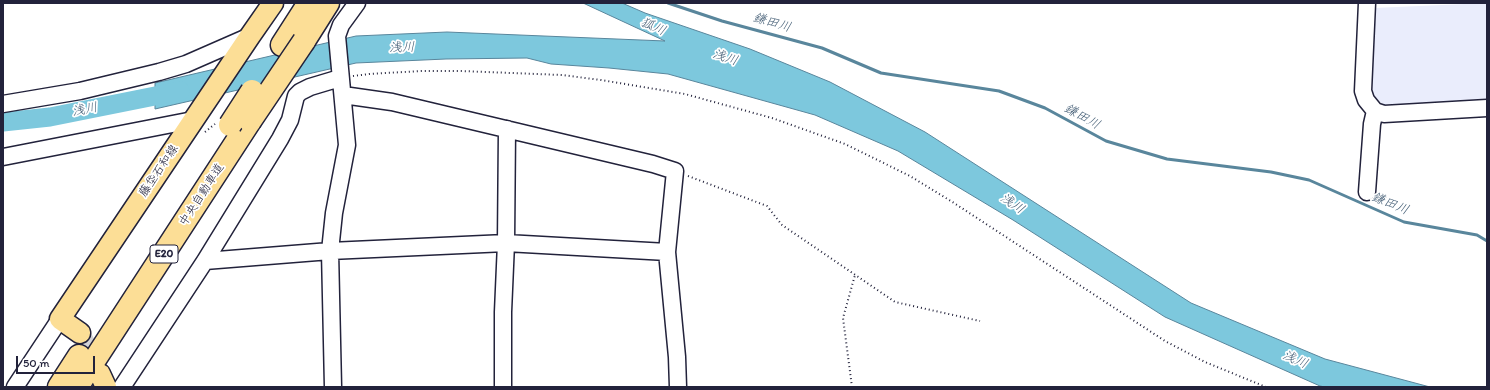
<!DOCTYPE html>
<meta charset="utf-8">
<style>
body{margin:0}
#map{position:relative;width:1490px;height:390px;overflow:hidden;background:#fff;font-family:Itim,sans-serif}
canvas{display:block}
.frame{position:absolute;inset:0;border:4px solid #22223b;pointer-events:none}
.scale{position:absolute;left:16px;top:356px;width:79px;height:18px;box-sizing:border-box;border:2px solid #22223b;border-top:0;padding-left:5px;font-size:12px;line-height:14px;white-space:nowrap;color:#22223b;-webkit-text-stroke:3px #fff;paint-order:stroke}
</style>
<div id="map">
<canvas width="1490" height="390"></canvas>
<div class="frame"></div>
<div class="scale">50 m</div>
</div>
<script>
const g = document.querySelector('canvas').getContext('2d');
g.lineJoin = 'round';
function fillPath(path, color) { g.fillStyle = color; g.fill(path, 'evenodd'); }
const shape = rows => new Path2D(rows.map(r => 'M' + r).join(''));
function stroke(path, color, width, dash) { g.strokeStyle = color; g.lineWidth = width; g.lineCap = dash ? 'butt' : 'round'; g.setLineDash(dash || []); g.stroke(path); }
function write(font, color, halo, rows, align = 'center') {
  g.font = font + ' Itim,"Klee One",sans-serif'; g.lineWidth = 3.5; g.setLineDash([]); g.textBaseline = 'middle'; g.strokeStyle = halo; g.fillStyle = color; for (const [text, x, y, turn = 0] of rows) {
    g.save(); g.translate(x, y); g.rotate((+turn || 0) * Math.PI / 180); g.textAlign = isNaN(turn) ? turn : align; if (halo) g.strokeText(text, 0, 0); g.fillText(text, 0, 0); g.restore();
  }
}
fillPath(shape([
 [1487,3,1487,101,1385,106,1372,95,1374,8]
]), '#eaedfc');
const water = shape([
 [583,3,622,3,645,13,750,49,830,82,925,132,1191,303,1325,359,1430,387,1325,387,1320,386,1165,317,1013,220,898,151,815,115,668,74,609,68,551,64,527,58,446,59,356,63,155,109,155,83,356,36,447,32,665,41,583,3]
]);
fillPath(water, '#7dc8dd');
stroke(water, '#59869c', 1);
stroke(shape([
 [668,3,722,21,822,48,881,73,999,91,1045,108,1106,141,1167,159,1271,172,1309,180,1404,222,1477,235,1487,241]
]), '#59869c', 3);
stroke(shape([
 [3,122,50,117,180,91]
]), '#7dc8dd', 19);
stroke(shape([
 [80,333,100,374]
]), '#d3d3d8', 20, [20, 10]);
const minor = shape([
 [1367,3,1363,91,1366,100,1375,111,1384,114,1487,108],
 [343,95,392,102,653,164,675,171,667,252,677,357,678,387],
 [3,104,80,91,159,72,186,64,250,36],
 [3,157,193,120],
 [1367,192,1372,124,1375,111],
 [205,261,330,251,506,243,667,252],
 [15,387,60,319],
 [122,387,205,261,280,139,290,120,296,96,300,92,310,87,340,78],
 [333,387,330,251,334,213,347,145,337,36,341,25,357,3],
 [503,387,503,312,506,243,507,129]
]);
const major = shape([
 [80,333,60,319,250,36,273,3],
 [100,374,106,387]
]);
const highway = shape([
 [304,41,328,3],
 [282,45,309,3],
 [59,387,79,356],
 [77,387,250,121]
]);
stroke(minor, '#22223b', 19);
stroke(major, '#22223b', 23);
stroke(highway, '#22223b', 25);
stroke(shape([
 [353,76,369,74,421,71,461,71,562,75,601,80,685,94,772,118,845,144,910,176,954,203,1165,341,1205,362,1266,387],
 [205,132,215,124],
 [688,176,767,206,782,225,895,302,980,321],
 [852,387,843,318,855,275]
]), '#22223b', 2, [1, 3]);
stroke(minor, '#fff', 16);
stroke(major, '#fcde96', 20);
stroke(highway, '#fcde96', 22);
const highwayBridge = shape([
 [250,121,304,41],
 [230,125,252,91]
]);
stroke(highwayBridge, '#22223b', 25, []);
stroke(highwayBridge, '#fcde96', 22);
for (const [x, y, w] of [
 [164,254,28]
]) { const box = new Path2D(); box.roundRect(x - w / 2, y - 9, w, 18, 3); g.fillStyle = '#fff'; g.fill(box); stroke(box, '#22223b', 1); }
write('bold 11px', '#22223b', null, [
 ["E20",164,254]
]);
write('12px', '#22223b', '#fff', [
 ["藤垈石和線",159,171,-56],
 ["中央自動車道",202,195,-57]
]);
write('italic 13px', '#425c74', '#fff', [
 ["鎌田川",772,23,16],
 ["狐川",653,27,24],
 ["浅川",402,48,-2],
 ["浅川",725,58,18],
 ["浅川",85,110,-11],
 ["鎌田川",1082,117,29],
 ["浅川",1012,204,34],
 ["鎌田川",1390,204,22],
 ["浅川",1295,360,24]
]);
</script>
